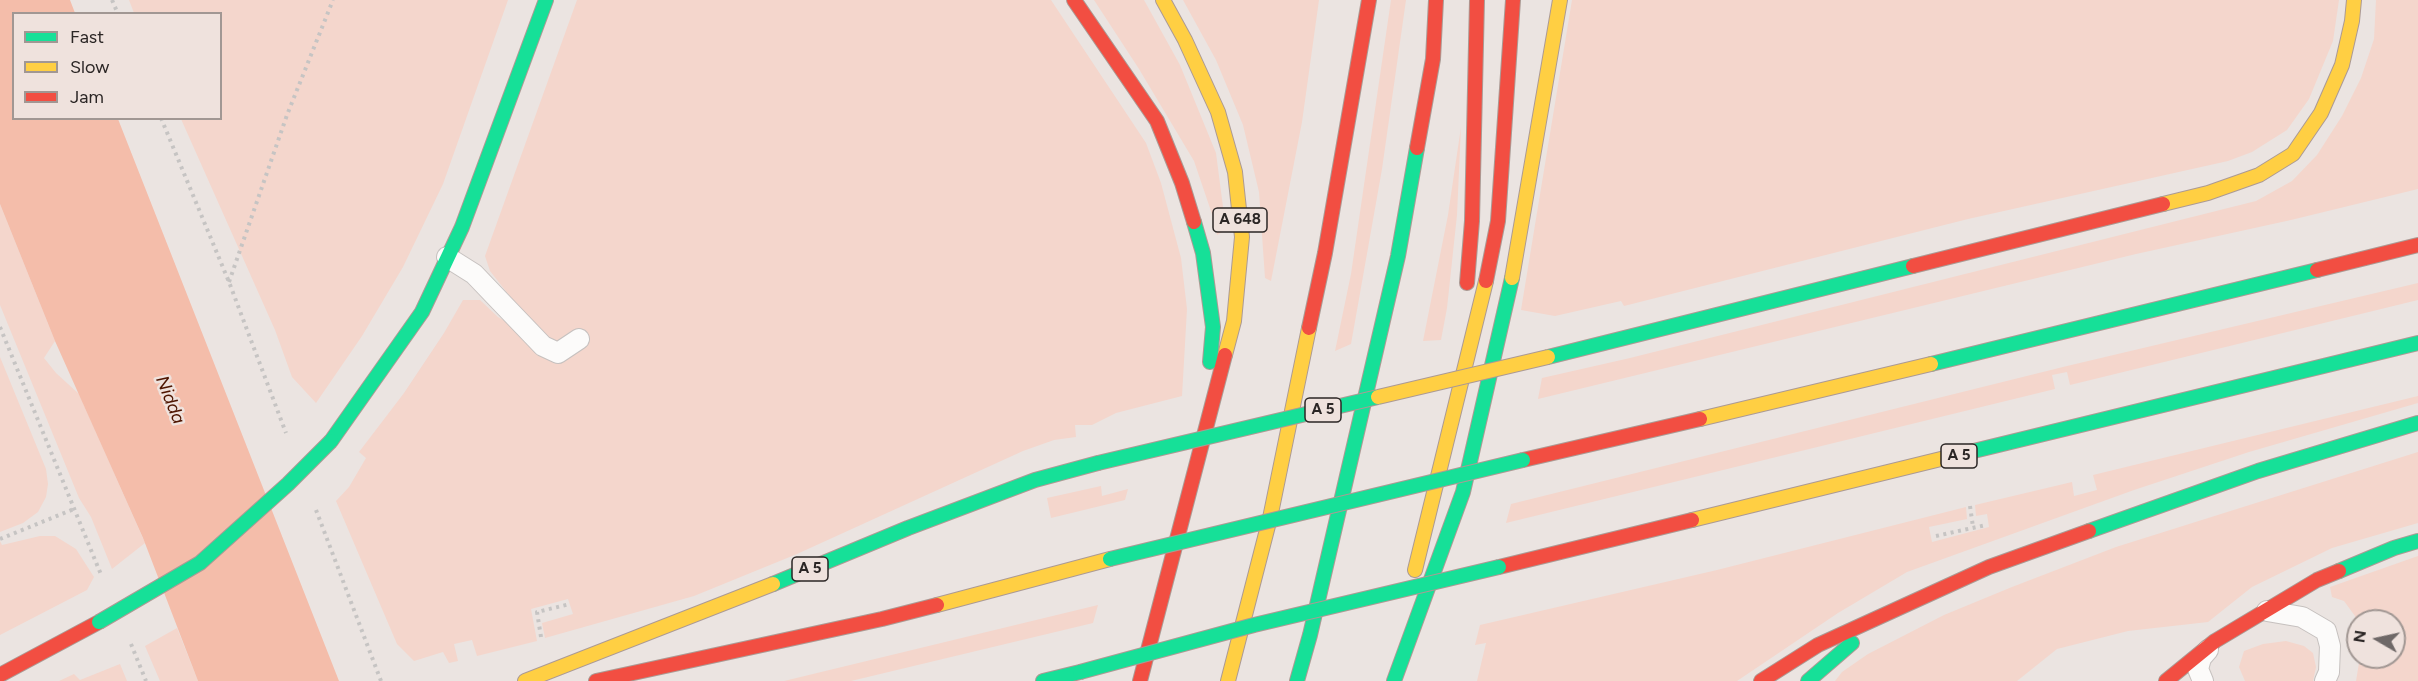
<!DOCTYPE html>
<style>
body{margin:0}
#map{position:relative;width:2418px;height:681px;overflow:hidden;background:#ebe4e1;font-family:Figtree,sans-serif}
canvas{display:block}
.legend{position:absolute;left:12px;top:12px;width:210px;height:108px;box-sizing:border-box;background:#efe2dd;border:2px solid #a19793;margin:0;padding:8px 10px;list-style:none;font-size:18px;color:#2b2625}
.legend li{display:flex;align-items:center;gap:12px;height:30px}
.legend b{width:30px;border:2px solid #a19793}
.north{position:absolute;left:2346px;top:609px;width:60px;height:60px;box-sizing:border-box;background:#efe2dd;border:2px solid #a19793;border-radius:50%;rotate:279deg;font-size:16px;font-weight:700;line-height:24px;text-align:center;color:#2b2625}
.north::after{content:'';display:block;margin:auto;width:21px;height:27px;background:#6e6867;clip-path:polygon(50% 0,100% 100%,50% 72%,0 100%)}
</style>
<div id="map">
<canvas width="2418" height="681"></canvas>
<ul class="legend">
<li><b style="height:8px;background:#16e098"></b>Fast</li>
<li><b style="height:8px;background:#ffcf43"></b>Slow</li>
<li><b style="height:8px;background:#f24e42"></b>Jam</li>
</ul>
<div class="north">N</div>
</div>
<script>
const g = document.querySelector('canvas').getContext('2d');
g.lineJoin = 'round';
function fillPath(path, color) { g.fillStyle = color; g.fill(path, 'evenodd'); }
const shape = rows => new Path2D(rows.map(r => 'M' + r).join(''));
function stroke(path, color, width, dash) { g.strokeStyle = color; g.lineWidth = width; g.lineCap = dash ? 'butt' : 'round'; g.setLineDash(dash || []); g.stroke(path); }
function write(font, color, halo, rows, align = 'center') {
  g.font = font + ' Figtree,sans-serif'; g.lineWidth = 5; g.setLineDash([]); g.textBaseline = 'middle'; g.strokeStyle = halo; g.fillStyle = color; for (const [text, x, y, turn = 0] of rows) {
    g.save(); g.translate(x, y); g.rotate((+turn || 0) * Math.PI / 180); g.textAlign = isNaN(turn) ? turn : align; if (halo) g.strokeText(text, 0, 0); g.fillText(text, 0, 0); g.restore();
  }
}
fillPath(shape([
 [129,0,508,0,443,184,403,267,362,336,316,403,292,377,275,330,181,119,220,118,220,14,134,13],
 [577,0,1051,0,1146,143,1161,183,1181,258,1187,309,1182,396,1116,413,1092,425,1075,425,1076,437,1054,440,1023,451,797,554,694,596,545,638,542,623,573,614,568,599,531,609,537,641,477,656,472,640,454,644,458,661,449,663,443,652,414,661,397,644,336,501,349,487,366,458,359,452,404,393,444,333,463,300,480,300,498,317,525,333,519,308,490,271,485,256],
 [1094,0,1144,0,1180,65,1216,153,1226,230,1217,235,1213,217,1194,161,1139,69],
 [1183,0,1319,0,1302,122,1271,281,1265,278,1259,192,1243,125,1216,60],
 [1391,0,1406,0,1382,169,1351,344,1335,351,1351,274],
 [1572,0,2339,0,2333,41,2309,99,2287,130,2252,152,2228,161,1968,219,1624,306,1621,301,1555,316,1521,310],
 [2376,0,2418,0,2418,189,2291,220,2136,254,1538,399,1542,378,1630,358,2256,201,2292,181,2317,155,2342,116,2361,78,2374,39],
 [1461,127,1457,215,1447,308,1441,340,1423,341,1448,215],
 [0,204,55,341,44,358,56,373,79,394,145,543,112,569,91,517,79,498,0,305],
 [2418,283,2418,300,2070,385,2067,372,2052,375,2055,389,1506,523,1511,504,2067,366],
 [0,357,46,469,48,484,46,497,38,512,23,523,0,532],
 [2418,396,2418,403,2249,452,2134,490,1907,572,1838,613,1737,681,1477,681,1486,643,1475,645,1480,625,1717,570,1966,507,1967,519,1929,527,1932,542,1989,527,1987,514,1976,516,1975,505,2072,482,2074,496,2097,490,2093,475],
 [2418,452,2418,523,2332,548,2252,587,2208,622,2128,631,2057,649,2017,681,1835,681,1842,672,1868,654,1944,615,2012,587,2116,547],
 [1101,486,1102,496,1128,489,1125,500,1051,518,1047,498],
 [40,536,55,536,76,549,94,577,87,590,0,635,0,541,2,545],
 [2418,556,2418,681,2356,681,2360,657,2394,657,2394,621,2358,621,2358,646,2355,616,2344,601,2332,597,2330,587],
 [1098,605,1093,623,851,681,784,681],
 [177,628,198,681,160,681,145,646],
 [2286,641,2304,646,2313,653,2316,667,2313,681,2245,681,2239,667,2244,651,2263,644],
 [120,664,127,681,59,681,74,674,80,680]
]), '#f4d6cc');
fillPath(shape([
 [0,0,70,0,75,13,14,14,14,118,118,119,339,681,198,681,143,538,55,341,0,204]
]), '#f4bdaa');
const lane = shape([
 [447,257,474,274,543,346,558,353,579,339],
 [2267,611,2302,617,2326,631,2330,646,2329,672,2325,681],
 [2203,681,2198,669,2201,658,2208,650]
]);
const fast = shape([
 [1194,222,1203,253,1213,327,1210,362],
 [1548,357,1913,266],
 [1931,364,2317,270],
 [331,441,422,312,462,227,546,0],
 [1949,457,2418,343],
 [2089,531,2258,471,2418,423],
 [2339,571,2394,548,2418,541],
 [773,584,908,528,1035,480,1098,463],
 [1043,681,1080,672],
 [1297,681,1310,635,1398,256,1417,148],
 [1394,681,1463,492,1512,278],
 [1808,681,1852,643]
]);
const slow = shape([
 [1163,0,1185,40,1218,112,1235,172,1242,237,1234,321,1225,355],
 [2163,204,2208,193,2259,175,2293,154,2321,113,2342,65,2352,21,2354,0],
 [1512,278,1560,0],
 [1700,419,1931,364],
 [1692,520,1949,457],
 [1415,570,1486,281],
 [937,605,1110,559],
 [525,681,773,584],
 [1228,681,1270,518,1309,328]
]);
const jam = shape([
 [1074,0,1157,121,1182,183,1194,222],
 [1417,148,1433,59,1436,0],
 [1913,266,2163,204],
 [2317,270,2418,245],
 [1486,281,1498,221,1513,0],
 [1467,283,1472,221,1477,0],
 [1309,328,1325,253,1369,0],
 [1523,460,1700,419],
 [1499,567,1692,520],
 [0,675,99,622],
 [596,681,882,619,937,605],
 [1140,681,1225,355],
 [1761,681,1818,645,1989,567,2089,531],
 [2166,681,2215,641,2317,580,2339,571]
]);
stroke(lane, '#c6c1bf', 22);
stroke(fast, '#ac9a94', 16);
stroke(slow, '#ac9a94', 16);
stroke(jam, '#ac9a94', 16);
stroke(shape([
 [112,0,118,14],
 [161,118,229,282,286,433],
 [229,282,287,115,333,0],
 [0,327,102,577],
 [1970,506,1973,527],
 [316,510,381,681],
 [1936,536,1986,525],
 [0,539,74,509],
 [541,637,537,612,570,604],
 [131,644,146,681]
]), '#c6c4c3', 4, [3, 4.5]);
stroke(lane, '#fcfbfa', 20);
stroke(fast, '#16e098', 14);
stroke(slow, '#ffcf43', 14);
stroke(jam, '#f24e42', 14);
const fastBridge = shape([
 [1098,463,1378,397],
 [1110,559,1523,460],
 [99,622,200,563,288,484,331,441],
 [1080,672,1254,625,1499,567]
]);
const slowBridge = shape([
 [1378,397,1548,357]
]);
stroke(fastBridge, '#ac9a94', 16, []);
stroke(slowBridge, '#ac9a94', 16, []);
stroke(fastBridge, '#16e098', 14);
stroke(slowBridge, '#ffcf43', 14);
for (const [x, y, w] of [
 [1240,220,54],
 [1323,410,36],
 [1959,456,36],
 [810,569,36]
]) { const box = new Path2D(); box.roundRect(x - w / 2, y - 12, w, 24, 4.5); g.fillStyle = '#efe2dd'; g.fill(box); stroke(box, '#2b2625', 1.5); }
write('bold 15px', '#2b2625', null, [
 ["A 648",1240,220],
 ["A 5",1323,410],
 ["A 5",1959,456],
 ["A 5",810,569]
]);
write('italic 18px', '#4e1501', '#efe2dd', [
 ["Nidda",170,400,68]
]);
</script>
